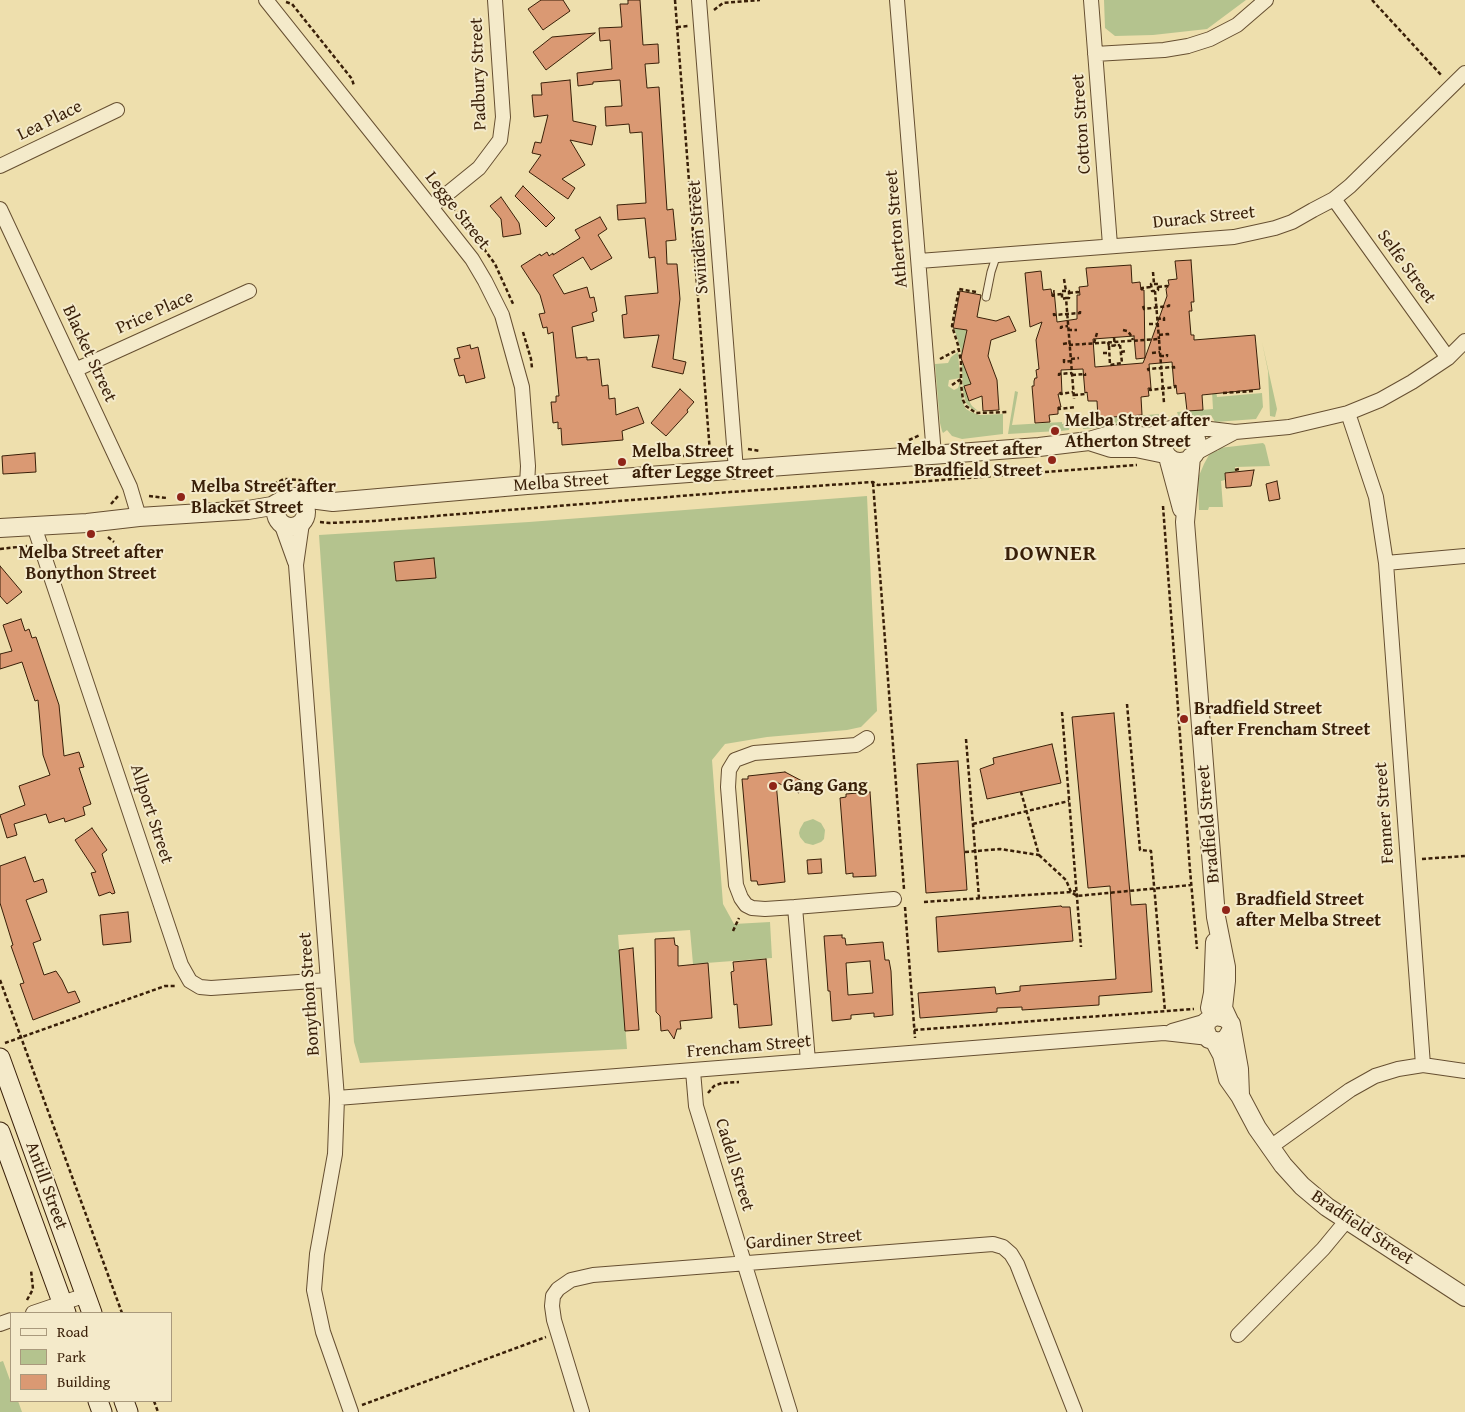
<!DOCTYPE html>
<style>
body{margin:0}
#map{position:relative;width:1465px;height:1412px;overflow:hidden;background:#eedfad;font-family:"Gentium Book Plus",serif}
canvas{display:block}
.legend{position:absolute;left:10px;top:1312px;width:162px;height:90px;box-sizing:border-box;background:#f4eaca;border:1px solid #a9997c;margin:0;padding:6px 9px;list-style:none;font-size:15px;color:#391f08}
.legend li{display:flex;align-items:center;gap:10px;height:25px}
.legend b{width:25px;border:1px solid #a9997c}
</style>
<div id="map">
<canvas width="1465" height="1412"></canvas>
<ul class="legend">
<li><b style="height:6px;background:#f4eaca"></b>Road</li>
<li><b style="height:14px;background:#b4c38e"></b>Park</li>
<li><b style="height:14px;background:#da9973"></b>Building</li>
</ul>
</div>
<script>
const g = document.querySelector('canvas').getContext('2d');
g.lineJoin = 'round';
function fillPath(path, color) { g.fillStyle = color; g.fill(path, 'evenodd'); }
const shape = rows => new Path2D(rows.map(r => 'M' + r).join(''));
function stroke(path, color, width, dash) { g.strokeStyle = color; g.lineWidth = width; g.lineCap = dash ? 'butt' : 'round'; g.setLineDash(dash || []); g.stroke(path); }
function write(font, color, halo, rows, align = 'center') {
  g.font = font + ' "Gentium Book Plus",serif'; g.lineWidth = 4; g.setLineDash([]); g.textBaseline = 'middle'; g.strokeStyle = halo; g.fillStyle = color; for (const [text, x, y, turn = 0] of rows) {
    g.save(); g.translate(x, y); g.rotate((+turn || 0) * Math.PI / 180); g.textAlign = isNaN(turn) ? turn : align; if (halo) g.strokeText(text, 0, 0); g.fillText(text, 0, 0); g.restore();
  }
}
fillPath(shape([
 [1104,0,1246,0,1207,29,1153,35,1115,36,1105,28],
 [954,328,967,330,961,358,971,384,969,401,972,406,978,411,972,409,966,403,963,391,961,350],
 [1262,342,1277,409,1275,417,1270,416,1268,371],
 [958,352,960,378,949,380,948,386,954,390,958,388,960,382,963,403,966,409,971,412,979,415,1003,414,1003,434,962,439,952,436,947,430,943,433,942,431,940,423,935,364,948,363,951,357],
 [1211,374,1214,374,1217,397,1262,393,1263,407,1256,419,1215,422,1211,415,1207,416,1204,420,1181,417,1171,418,1171,416,1178,415,1177,412,1213,409],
 [1015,391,1018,392,1012,425,1062,422,1062,424,1070,423,1069,430,1061,431,1061,429,1057,429,1057,431,1008,434],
 [1159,414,1158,424,1153,429,1123,426,1083,429,1082,420],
 [1263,443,1265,445,1270,466,1235,467,1235,472,1225,473,1225,480,1221,481,1223,507,1209,507,1208,510,1199,510,1198,478,1204,464,1209,455,1216,450,1218,451,1219,448],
 [867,496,877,711,861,727,847,730,767,737,725,744,712,760,723,904,734,924,770,922,772,958,693,964,690,930,618,935,627,1049,360,1063,354,1042,319,535,529,522],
 [813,819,821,823,825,830,824,839,821,842,813,845,805,843,800,837,799,833,800,829,804,822],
 [3,1361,11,1383,11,1401,18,1401,22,1412,0,1412,0,1362]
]), '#b4c38e');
const building = shape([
 [541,0,563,0,570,11,543,30,528,9,541,0],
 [628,0,640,0,643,45,658,44,659,63,645,64,647,88,659,87,667,210,673,209,676,240,666,241,667,264,677,264,680,299,673,359,686,362,683,374,652,367,659,335,624,338,622,315,627,314,625,296,658,293,655,257,649,258,645,218,618,220,617,205,646,203,642,132,630,133,629,124,606,126,605,107,622,106,620,80,593,82,593,84,578,86,577,73,612,69,610,40,600,41,599,28,622,27,620,4,628,4,628,0],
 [595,33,546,70,533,52,552,37,595,33],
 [570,80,573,121,596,126,592,145,570,140,585,165,562,179,575,188,568,199,529,172,541,155,532,153,535,142,541,143,548,115,534,117,532,95,542,95,541,83,570,80],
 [523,186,555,218,546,227,515,196,523,186],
 [501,197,519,223,521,234,503,237,501,219,490,206,501,197],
 [600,217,607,229,598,235,612,258,591,270,583,257,553,275,564,294,587,287,590,298,594,297,597,311,592,313,594,321,572,327,576,358,587,357,587,360,599,359,602,386,608,385,609,399,615,398,616,415,638,407,644,423,622,431,623,440,562,445,561,428,558,429,558,422,553,423,551,402,556,402,556,396,559,396,553,332,548,334,547,327,543,328,539,314,545,313,540,295,521,266,540,254,541,256,547,252,549,256,553,253,553,255,580,238,575,230,600,217],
 [1191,260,1194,302,1191,302,1192,311,1189,311,1191,335,1194,335,1194,340,1255,335,1260,389,1202,395,1203,410,1187,411,1185,393,1177,394,1176,385,1174,386,1172,362,1149,364,1151,388,1148,388,1149,396,1141,397,1142,415,1098,418,1097,401,1088,401,1087,392,1085,393,1083,369,1061,370,1062,394,1058,394,1061,407,1058,407,1058,414,1049,415,1050,422,1035,423,1032,386,1034,386,1034,381,1035,378,1037,378,1036,370,1039,369,1036,340,1042,322,1030,327,1025,273,1041,271,1043,290,1051,289,1052,296,1054,290,1057,322,1077,319,1077,295,1080,295,1079,287,1088,286,1086,268,1131,265,1132,283,1140,282,1141,290,1144,290,1145,358,1167,296,1166,289,1169,285,1168,280,1177,279,1175,261,1191,260],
 [1134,336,1136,359,1145,358,1143,363,1095,367,1093,339,1134,336],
 [960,291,981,295,977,317,996,321,1009,316,1016,331,991,340,988,356,997,380,999,410,983,411,982,396,969,401,964,386,971,384,961,358,967,330,953,328,960,291],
 [470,345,471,349,478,347,485,378,466,383,464,375,459,376,454,359,460,358,457,348,470,345],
 [680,389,694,402,687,410,688,412,666,436,651,423,680,389],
 [35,453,36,472,3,474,2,456,35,453],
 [1254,470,1251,486,1226,488,1225,473,1254,470],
 [1277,481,1280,499,1269,501,1266,484,1277,481],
 [434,558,436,578,396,581,394,562,434,558],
 [0,566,22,592,7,604,0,596,0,566],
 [21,619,25,631,29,629,32,638,36,637,59,705,64,756,79,752,84,767,79,768,91,804,83,807,85,815,65,822,64,818,49,823,46,814,14,824,17,835,7,838,0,815,25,805,19,786,50,775,43,755,38,700,35,701,22,662,0,669,0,654,12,651,3,625,21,619],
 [1114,713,1131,905,1146,904,1152,992,1099,996,1099,1005,1022,1010,1022,1007,997,1008,997,1012,920,1018,918,993,995,987,996,994,1020,991,1020,986,1116,979,1110,886,1088,888,1072,717,1114,713],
 [1052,744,1061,783,987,799,980,769,994,764,993,758,1052,744],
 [958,761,967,890,926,893,917,764,958,761],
 [785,772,804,782,799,793,776,782,785,882,758,885,757,881,751,881,742,779,748,779,748,776,785,772],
 [870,792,876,876,853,877,853,873,846,874,840,798,846,797,846,794,870,792],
 [92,828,107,850,102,854,115,893,112,894,110,892,99,896,91,873,96,872,75,840,92,828],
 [25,857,34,882,43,879,47,892,26,900,41,940,33,943,44,975,56,971,62,980,68,993,75,991,80,1002,33,1020,20,984,24,983,11,946,13,945,0,903,0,866,25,857],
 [821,859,822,873,808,874,807,860,821,859],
 [1061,906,1062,907,1070,907,1073,941,938,952,936,917,1061,906],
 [128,912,131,942,103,945,100,915,128,912],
 [842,935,842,938,845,938,846,945,883,942,885,960,889,960,891,971,893,1015,874,1017,874,1013,851,1015,851,1019,832,1021,830,991,828,991,824,936,842,935],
 [870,961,873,993,848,995,846,963,870,961],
 [674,938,675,945,678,946,678,966,708,963,712,1018,680,1021,681,1029,677,1029,674,1039,668,1030,661,1031,660,1016,656,1012,655,939,674,938],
 [633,948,639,1030,625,1031,619,950,633,948],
 [766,959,772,1025,739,1028,737,1004,734,1005,731,972,734,971,733,962,766,959]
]);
fillPath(building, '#da9973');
stroke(building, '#391f08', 1);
const service = shape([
 [986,297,991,272,997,254]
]);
const minor = shape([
 [266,0,431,207,472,259,485,281,502,315,522,387,528,466,527,485],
 [699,0,736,470],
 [897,0,934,455],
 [1091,0,1110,245],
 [1095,54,1164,50,1188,46,1210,39,1237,25,1266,0],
 [0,166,117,110],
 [1334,199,1448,358],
 [431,207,479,168,500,140,503,117,495,0],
 [0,209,130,487,139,517],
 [919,261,1234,237,1275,228,1292,222,1313,210,1334,199,1350,186,1465,73],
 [75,370,249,291],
 [1348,413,1376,497,1386,563,1423,1065],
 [1185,429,1210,429,1235,432,1289,427,1348,413,1380,400,1412,382,1448,358,1465,341],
 [1194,454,1235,432],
 [281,523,295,562],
 [302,523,296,565,337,1098,335,1154,317,1254,314,1290,323,1332,351,1412],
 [34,526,181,965,190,981,200,987,211,988,328,980],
 [1386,563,1465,556],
 [795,907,894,899],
 [1172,1031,1207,1021],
 [808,1061,795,907,765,909,752,908,746,905,741,898,736,885,728,787,729,770,735,760,754,753,856,745,867,738],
 [693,1071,696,1106,790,1412],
 [337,1098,1164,1033,1209,1038],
 [1269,1148,1350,1090,1375,1076,1398,1069,1423,1065,1465,1071],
 [33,1313,86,1295],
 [0,1324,11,1320],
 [1238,1335,1323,1249,1347,1220],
 [582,1412,554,1320,552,1306,553,1296,558,1289,571,1280,593,1275,993,1244,1003,1247,1011,1254,1017,1264,1075,1412]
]);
const tertiary = shape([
 '1163 445a17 17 0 1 1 34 0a17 17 0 1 1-34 0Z',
 [1089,441,1111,448,1136,448,1165,454],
 [1168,457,1182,509],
 [1191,457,1185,522,1216,917,1226,967,1226,981,1223,1008,1229,1021],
 '276 512a15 15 0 1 1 30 0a15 15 0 1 1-30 0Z',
 [295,497,333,502,527,485,1039,447,1089,441,1110,435,1120,434,1149,437,1174,429],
 [0,528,87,523,139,517,248,510,272,506,279,502],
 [1210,1008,1213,993,1215,942],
 [1231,1031,1226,1039,1219,1042,1209,1039,1205,1029,1207,1021,1215,1016,1226,1018,1231,1024,1239,1069,1240,1095],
 [1215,1042,1222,1055,1228,1079,1240,1096,1257,1128,1283,1165,1302,1186,1327,1207,1465,1297]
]);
const secondary = shape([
 [0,1058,92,1313],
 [0,1132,66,1313],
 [98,1401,102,1412],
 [124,1401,128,1412]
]);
stroke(service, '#664f31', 9);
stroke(minor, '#664f31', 16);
stroke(tertiary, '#664f31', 20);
stroke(secondary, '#391f08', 21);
stroke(shape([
 [675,0,710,453],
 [1372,0,1442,76],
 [286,2,292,4,352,79,354,86],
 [714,10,723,3,760,0],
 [677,27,688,26],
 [453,207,495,264,514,306],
 [1153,272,1154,284],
 [1064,279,1066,291],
 [1158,287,1167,286,1167,288],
 [1142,290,1142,288,1151,287],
 [1155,291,1152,291,1151,284,1158,284,1158,290,1155,291,1159,339],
 [976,292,959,289,952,326,958,345,961,362,961,384,963,400,966,406,976,413,1008,412],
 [1069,293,1078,292,1078,295],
 [1053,297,1053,295,1062,294],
 [1066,298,1069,298,1069,291,1062,291,1062,299,1066,298,1074,399],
 [1143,306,1144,309,1169,306,1169,304],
 [1054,313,1054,315,1080,313,1080,311],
 [1157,319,1164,318,1164,321],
 [1149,324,1158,324],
 [1061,329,1061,327,1068,326],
 [1068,330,1077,330],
 [1123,330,1127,331,1130,334,1133,340],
 [523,332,531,359,532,368],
 [1159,335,1168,334,1168,337],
 [1114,338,1115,346],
 [1108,342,1109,346,1120,345],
 [1094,343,1097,333],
 [1063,344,1069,343],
 [1069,345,1159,339,1164,403],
 [1109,346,1110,365,1122,363,1120,345],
 [1121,352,1127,351],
 [1103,353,1109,353],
 [1152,353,1160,352],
 [1160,356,1167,356,1167,354],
 [940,359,959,349],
 [1064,359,1064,362,1071,361],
 [1071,359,1079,358],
 [1149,371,1148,369,1174,367,1174,369],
 [1072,375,1085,374,1085,376],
 [1059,376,1059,374,1072,373],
 [952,385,961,379],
 [1150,388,1150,390,1175,387,1175,385],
 [1060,392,1061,394,1073,392],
 [1223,393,1253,391],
 [1074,395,1086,394,1086,392],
 [1059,407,1059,409,1075,407],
 [909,440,920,435],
 [748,449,760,451],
 [683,456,720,452],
 [1235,470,1239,469],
 [873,483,904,889],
 [262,490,284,479,300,480,303,482],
 [149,496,167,498],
 [111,504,118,496],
 [1163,506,1190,870,1197,949],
 [320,522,330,523,374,521,730,492,873,482,878,485,1137,465],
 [108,537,114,542],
 [0,549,27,546],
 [1127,704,1140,850,1151,851,1165,1011],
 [1062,712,1081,947],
 [966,739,979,898],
 [973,824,1069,801],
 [965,852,1000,849,1039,855,1021,792],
 [1039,855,1066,880,1071,892,1076,891],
 [1422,859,1465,856],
 [924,902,1071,892,1077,896,1191,885],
 [905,907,915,1038],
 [733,931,739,918],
 [0,980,122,1313],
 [914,1030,1194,1009],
 [5,1043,165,986,177,986],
 [708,1093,714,1086,722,1083,739,1082],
 [27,1300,33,1289,31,1270],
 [154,1401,158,1412],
 [362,1405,546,1337]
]), '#391f08', 2.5, [4, 2.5]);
stroke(service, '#f4eaca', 7);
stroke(minor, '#f4eaca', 14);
stroke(tertiary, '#f4eaca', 18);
stroke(secondary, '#f4eaca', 19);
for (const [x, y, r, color] of [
 [1055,431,5,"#8f2418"],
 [1052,460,5,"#8f2418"],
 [622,462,5,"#8f2418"],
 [181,497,5,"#8f2418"],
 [91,534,5,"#8f2418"],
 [1184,719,5,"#8f2418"],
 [773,786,5,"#8f2418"],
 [1226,910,5,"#8f2418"]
]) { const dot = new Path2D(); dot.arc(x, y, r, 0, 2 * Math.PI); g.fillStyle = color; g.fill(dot); stroke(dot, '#f4eaca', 2); }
write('18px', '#391f08', '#f4eaca', [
 ["Padbury Street",479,74,-92],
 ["Lea Place",50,121,-26],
 ["Cotton Street",1082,124,-94],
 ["Legge Street",457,211,52],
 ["Durack Street",1204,218,-6],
 ["Atherton Street",897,229,-95],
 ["Swinden Street",699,237,-94],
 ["Selfe Street",1406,267,54],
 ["Price Place",155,313,-24],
 ["Blacket Street",89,354,65],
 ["Melba Street",561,483,-4],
 ["Fenner Street",1385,813,-94],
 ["Allport Street",151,814,72],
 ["Bradfield Street",1209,824,-95],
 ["Bonython Street",310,994,-94],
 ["Frencham Street",749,1047,-5],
 ["Cadell Street",734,1165,73],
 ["Antill Street",46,1186,70],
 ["Bradfield Street",1362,1228,34],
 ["Gardiner Street",804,1240,-4]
]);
write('bold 18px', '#391f08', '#f4eaca', [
 ["Melba Street after",1065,421],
 ["Atherton Street",1065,442],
 ["Melba Street after",1042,450,"right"],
 ["Bradfield Street",1042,471,"right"],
 ["Melba Street",632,452],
 ["after Legge Street",632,473],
 ["Melba Street after",191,487],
 ["Blacket Street",191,508],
 ["Melba Street after",91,553,"center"],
 ["Bonython Street",91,574,"center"],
 ["Bradfield Street",1194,709],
 ["after Frencham Street",1194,730],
 ["Gang Gang",783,786],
 ["Bradfield Street",1236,900],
 ["after Melba Street",1236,921]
], 'left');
g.letterSpacing = '1px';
write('bold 22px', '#391f08', '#f4eaca', [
 ["DOWNER",1051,554]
]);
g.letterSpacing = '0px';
</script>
